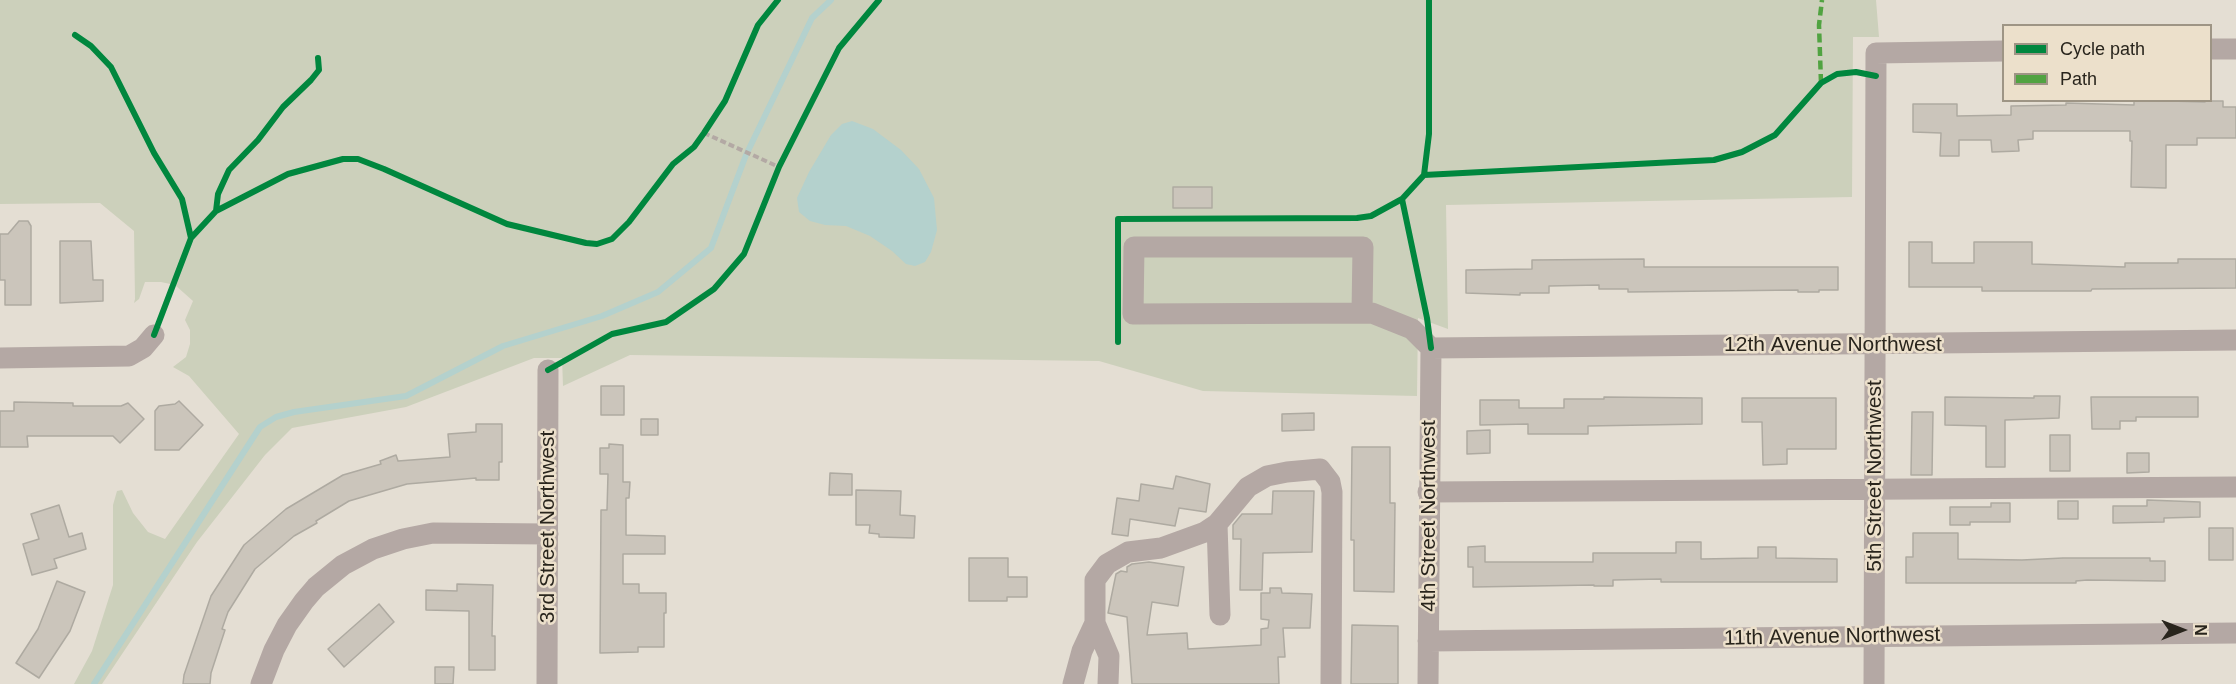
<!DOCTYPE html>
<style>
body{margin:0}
#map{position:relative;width:2236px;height:684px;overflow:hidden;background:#e4ded3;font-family:Helvetica,sans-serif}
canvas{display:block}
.legend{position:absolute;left:2002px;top:24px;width:210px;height:78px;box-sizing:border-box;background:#ece0cb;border:2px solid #9e9585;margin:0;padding:8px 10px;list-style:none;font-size:18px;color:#29251d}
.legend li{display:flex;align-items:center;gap:12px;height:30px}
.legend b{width:30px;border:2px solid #9e9585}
.north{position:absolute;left:2152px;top:600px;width:60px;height:60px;-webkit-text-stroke:4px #ece0cb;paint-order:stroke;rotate:90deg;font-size:16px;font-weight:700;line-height:24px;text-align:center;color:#29251d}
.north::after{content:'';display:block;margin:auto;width:21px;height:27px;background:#29251d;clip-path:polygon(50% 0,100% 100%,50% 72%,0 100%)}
</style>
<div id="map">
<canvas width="2236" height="684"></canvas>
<ul class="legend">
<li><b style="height:8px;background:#00873e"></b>Cycle path</li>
<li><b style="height:8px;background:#51a341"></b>Path</li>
</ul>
<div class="north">N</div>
</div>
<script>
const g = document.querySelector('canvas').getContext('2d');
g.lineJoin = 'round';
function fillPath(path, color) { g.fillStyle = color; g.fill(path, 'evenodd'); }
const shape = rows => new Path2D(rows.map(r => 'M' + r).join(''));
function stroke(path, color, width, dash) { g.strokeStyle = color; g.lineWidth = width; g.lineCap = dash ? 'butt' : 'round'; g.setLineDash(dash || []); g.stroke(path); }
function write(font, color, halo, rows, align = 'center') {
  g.font = font + ' Helvetica,sans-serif'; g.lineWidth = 5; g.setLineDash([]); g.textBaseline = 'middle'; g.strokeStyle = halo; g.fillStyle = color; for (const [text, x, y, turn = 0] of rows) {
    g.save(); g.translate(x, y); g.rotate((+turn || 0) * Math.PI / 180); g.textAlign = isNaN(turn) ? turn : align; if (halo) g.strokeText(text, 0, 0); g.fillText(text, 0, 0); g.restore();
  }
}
fillPath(shape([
 [0,0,1876,0,1879,37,1853,37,1852,197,1446,205,1448,329,1418,318,1417,396,1203,391,1099,361,630,355,563,386,562,358,534,358,406,407,292,428,265,455,197,542,102,684,74,684,92,651,113,585,113,505,117,491,122,490,133,513,148,532,165,539,239,434,189,376,173,367,186,357,190,344,190,330,185,320,193,301,175,285,161,282,145,282,139,299,134,303,135,299,134,231,100,203,0,204]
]), '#ccd0bb');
fillPath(shape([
 [852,121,873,129,901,150,919,169,934,198,937,230,931,252,925,262,915,266,906,264,892,251,870,236,846,226,825,225,810,221,799,212,797,198,809,172,831,135,842,124]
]), '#b4d1cd');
stroke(shape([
 [94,684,260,427,276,417,294,412,406,396,503,346,602,316,658,292,711,248,746,155,812,18,831,0]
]), '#b4d1cd', 6);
const building = shape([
 [2134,100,2205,102,2205,101,2223,101,2223,107,2236,107,2236,138,2197,138,2197,145,2166,145,2166,188,2131,187,2132,141,2130,141,2130,131,2033,131,2033,139,2018,140,2019,151,1992,152,1991,140,1959,140,1959,156,1940,156,1941,133,1913,132,1913,104,1957,104,1957,116,2011,115,2011,106,2066,105,2066,103,2134,105,2134,100],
 [1173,187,1212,187,1212,208,1173,208,1173,187],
 [19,221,28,221,31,226,31,305,5,305,5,280,0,280,0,234,8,234,19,221],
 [60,241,91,241,93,280,103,280,103,301,60,303,60,241],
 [1909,242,1932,242,1932,263,1974,263,1974,242,2032,242,2032,264,2125,267,2125,263,2178,263,2178,259,2236,259,2236,288,2092,289,2091,291,1982,291,1982,287,1909,287,1909,242],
 [1644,259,1644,267,1838,267,1838,290,1819,290,1819,292,1798,292,1798,290,1628,292,1628,289,1599,289,1599,285,1549,286,1549,293,1520,293,1520,295,1466,293,1466,270,1532,269,1532,260,1644,259],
 [601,386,624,386,624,415,601,415,601,386],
 [2034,396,2060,396,2059,418,2005,420,2005,467,1986,467,1986,426,1945,425,1945,397,2034,398,2034,396],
 [1604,397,1702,398,1702,424,1588,426,1588,434,1528,434,1528,424,1480,425,1480,400,1519,400,1519,408,1564,408,1564,399,1604,399,1604,397],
 [2091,397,2198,397,2198,417,2136,417,2136,421,2120,421,2120,429,2092,429,2091,397],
 [1742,398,1836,398,1836,449,1787,449,1787,464,1763,465,1762,422,1742,422,1742,398],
 [179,401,203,425,179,450,155,450,155,411,159,406,175,404,179,401],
 [14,402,73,403,73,406,121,406,128,403,144,419,120,443,113,436,27,436,28,447,0,447,0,411,14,411,14,402],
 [1912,412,1933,412,1932,475,1911,475,1912,412],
 [1314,413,1314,430,1282,431,1282,414,1314,413],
 [641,419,658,419,658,435,641,435,641,419],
 [476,424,502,424,502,462,499,462,499,480,476,480,476,478,407,484,349,501,316,521,317,523,294,536,255,569,228,612,222,629,225,630,211,673,210,684,183,684,184,675,211,596,244,545,286,509,343,475,381,464,380,461,396,455,398,461,450,457,448,434,476,432,476,424],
 [1490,430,1490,453,1467,454,1467,431,1490,430],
 [2050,435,2070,435,2070,471,2050,471,2050,435],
 [609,444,623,445,623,482,630,482,629,498,626,498,626,535,665,536,665,554,623,554,623,584,639,584,639,593,666,593,666,613,664,613,664,647,638,647,638,652,600,653,601,510,607,510,608,474,600,474,600,448,609,448,609,444],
 [1352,447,1390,447,1390,503,1395,503,1394,592,1354,591,1354,540,1351,540,1352,447],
 [2127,453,2149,453,2149,472,2127,473,2127,453],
 [830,473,852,474,852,495,829,495,830,473],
 [1176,476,1210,484,1206,512,1179,508,1175,526,1130,519,1128,536,1112,534,1117,498,1139,501,1141,484,1173,489,1176,476],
 [856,490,901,491,900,515,915,516,914,538,879,537,879,534,869,533,870,525,856,525,856,490],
 [1273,491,1314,491,1312,552,1263,553,1262,590,1240,590,1241,539,1233,539,1233,525,1242,514,1272,514,1273,491],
 [2147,500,2200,502,2200,517,2164,518,2164,522,2113,523,2113,506,2147,506,2147,500],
 [2058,501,2078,501,2078,519,2058,519,2058,501],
 [1991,503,2010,503,2010,522,1970,522,1970,525,1950,525,1950,507,1991,507,1991,503],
 [59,505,69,537,82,533,86,549,54,559,57,568,32,575,23,544,39,539,31,514,59,505],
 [2209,528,2233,528,2233,560,2209,560,2209,528],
 [1913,533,1958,533,1958,559,2022,560,2063,558,2150,558,2150,561,2165,561,2165,581,2087,580,2076,581,2076,583,1906,583,1906,557,1913,557,1913,533],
 [1676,542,1701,542,1701,559,1758,558,1758,547,1776,547,1776,558,1837,559,1837,582,1661,582,1661,579,1613,580,1613,586,1594,586,1594,585,1473,587,1473,567,1468,567,1468,547,1485,546,1485,562,1593,562,1593,553,1676,553,1676,542],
 [969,558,1008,558,1008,577,1027,577,1027,597,1007,597,1007,601,969,601,969,558],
 [1149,562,1184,567,1178,606,1152,602,1147,635,1187,633,1188,649,1261,645,1261,629,1268,628,1269,620,1261,619,1261,593,1270,593,1270,588,1281,588,1282,593,1312,594,1310,628,1283,628,1285,657,1278,657,1279,684,1132,684,1127,617,1108,613,1116,574,1121,571,1127,572,1127,567,1132,564,1149,562],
 [57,581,85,592,70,631,39,678,16,663,38,629,57,581],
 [457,584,493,585,492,636,495,636,495,670,469,670,469,611,426,610,426,590,457,591,457,584],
 [379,604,394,622,344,667,328,649,379,604],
 [1352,625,1398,626,1398,684,1351,684,1352,625],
 [435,667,454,667,453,684,435,684,435,667]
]);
fillPath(building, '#cbc5bb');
stroke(building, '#aeaaa1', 1.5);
stroke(shape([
 [704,133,779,167]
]), '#b3a9a4', 4, [6, 3]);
stroke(shape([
 [2210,49,2236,49],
 [1362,313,1363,247,1134,247,1133,314,1372,313,1412,329,1431,348],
 [1431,348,2236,340],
 [0,358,129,356,143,348,154,335],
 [1428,492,2236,487],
 [1217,524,1220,615],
 [1428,641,2236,633],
 [261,684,274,650,287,625,304,601,316,587,343,565,373,549,403,539,433,533,548,534],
 [547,684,548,370],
 [1073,684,1082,651,1095,623],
 [1108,684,1109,656,1095,623,1095,580,1107,564,1128,552,1161,548,1205,532,1217,524,1248,487,1267,476,1287,472,1320,469,1330,482,1332,492,1331,684],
 [1428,684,1431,348],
 [1874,684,1876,53,2004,51]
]), '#b4a8a4', 21);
stroke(shape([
 [1821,83,1819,25,1822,0]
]), '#51a341', 4.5, [9, 4.5]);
stroke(shape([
 [75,35,91,46,111,67,154,153,182,199,191,238],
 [1424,175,1714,160,1742,152,1775,135,1821,83,1837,74,1856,72,1876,76],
 [1402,199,1427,318,1431,348],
 [216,211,218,194,229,170,258,140,283,107,311,80,319,70,318,58],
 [154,335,191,238,216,211,288,174,343,159,358,159,384,169,507,224,586,243,597,244,612,239,629,222,673,164,694,147,704,133,725,101,758,25,778,0],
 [1118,342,1118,219,1357,218,1371,216,1402,199,1424,175,1429,134,1429,0],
 [548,370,612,334,666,322,714,289,744,254,779,167,839,48,879,0]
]), '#00873e', 6);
write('21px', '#29251d', '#ece0cb', [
 ["12th Avenue Northwest",1833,345],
 ["5th Street Northwest",1875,476,-90],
 ["4th Street Northwest",1429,516,-90],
 ["3rd Street Northwest",548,527,-90],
 ["11th Avenue Northwest",1832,637,-1]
]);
</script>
